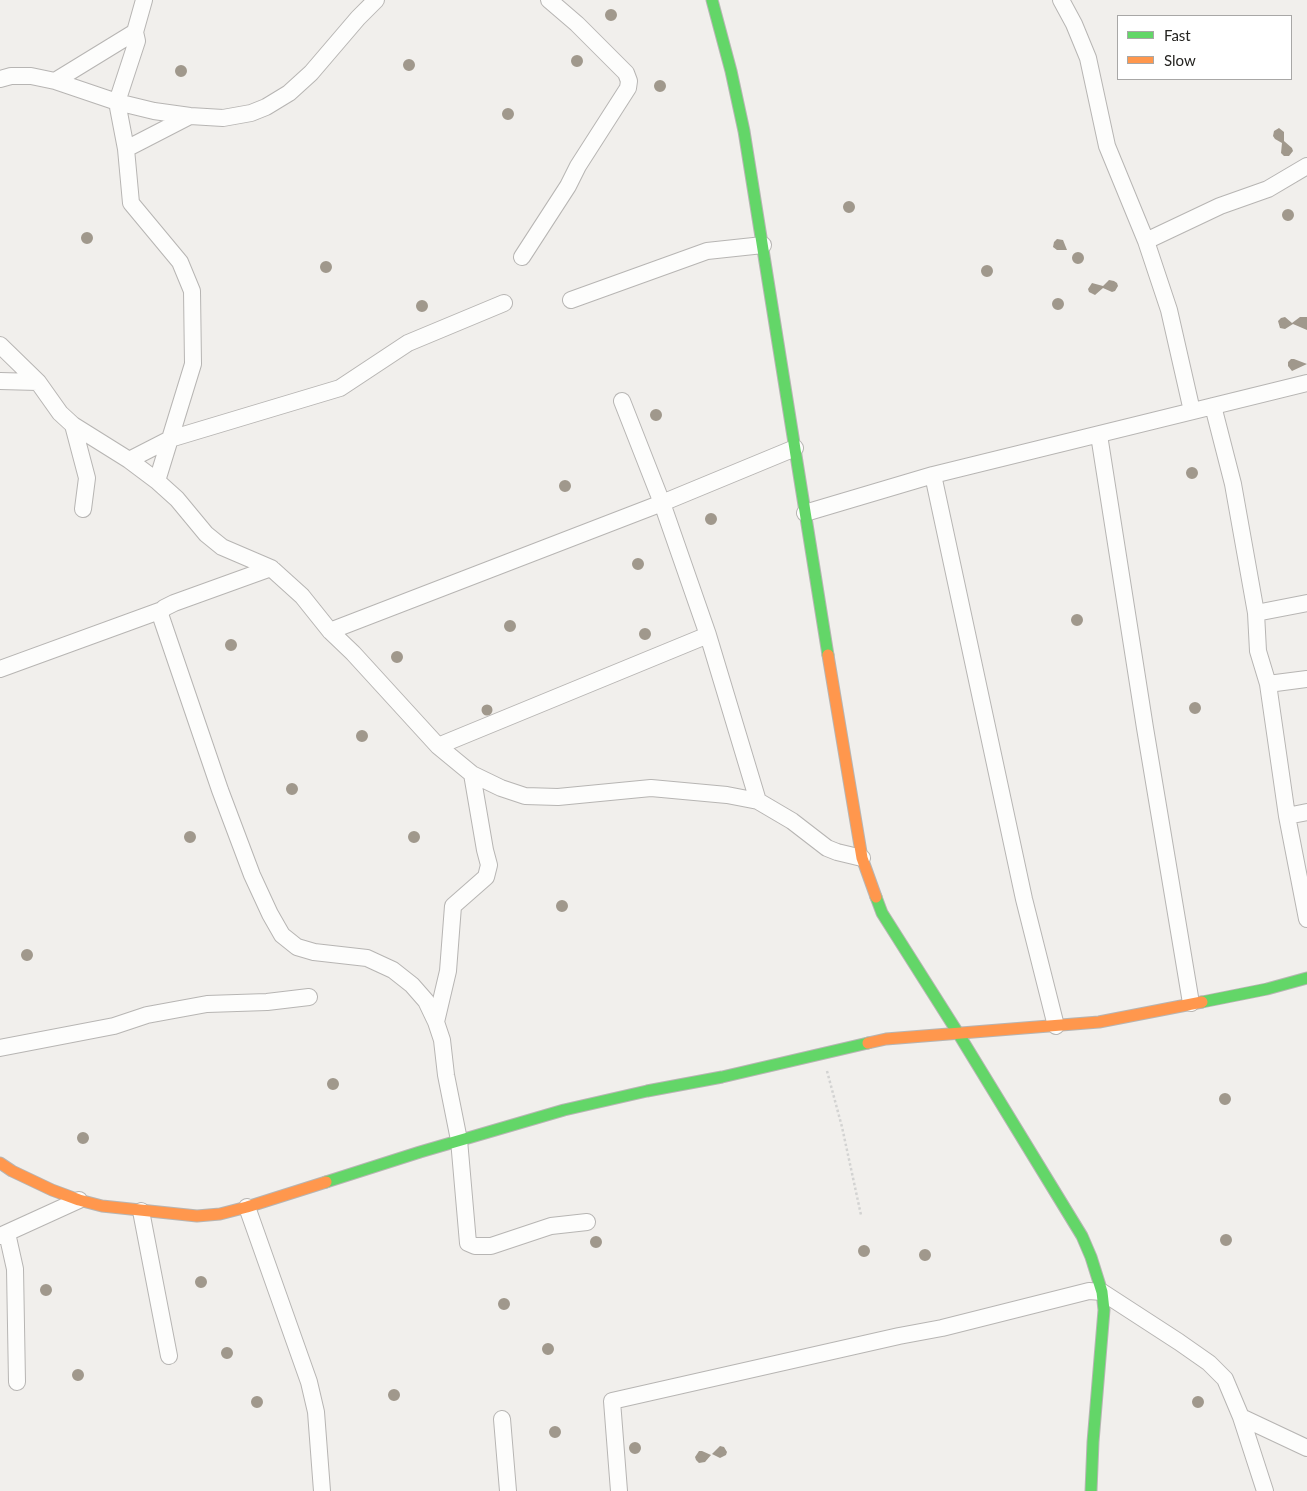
<!DOCTYPE html>
<style>
body{margin:0}
#map{position:relative;width:1307px;height:1491px;overflow:hidden;background:#f1efec;font-family:Lato,sans-serif}
canvas{display:block}
.legend{position:absolute;left:1117px;top:15px;width:175px;height:65px;box-sizing:border-box;background:#fff;border:1px solid #a8a7a6;margin:0;padding:6px 9px;list-style:none;font-size:15px;color:#252421}
.legend li{display:flex;align-items:center;gap:10px;height:25px}
.legend b{width:25px;border:1px solid #a8a7a6}
</style>
<div id="map">
<canvas width="1307" height="1491"></canvas>
<ul class="legend">
<li><b style="height:6px;background:#63d668"></b>Fast</li>
<li><b style="height:6px;background:#ff974d"></b>Slow</li>
</ul>
</div>
<script>
const g = document.querySelector('canvas').getContext('2d');
g.lineJoin = 'round';
function fillPath(path, color) { g.fillStyle = color; g.fill(path, 'evenodd'); }
const shape = rows => new Path2D(rows.map(r => 'M' + r).join(''));
function stroke(path, color, width, dash) { g.strokeStyle = color; g.lineWidth = width; g.lineCap = dash ? 'butt' : 'round'; g.setLineDash(dash || []); g.stroke(path); }
fillPath(shape([
 '605 15a6 6 0 1 1 12 0a6 6 0 1 1-12 0Z',
 '571 61a6 6 0 1 1 12 0a6 6 0 1 1-12 0Z',
 '403 65a6 6 0 1 1 12 0a6 6 0 1 1-12 0Z',
 '175 71a6 6 0 1 1 12 0a6 6 0 1 1-12 0Z',
 '654 86a6 6 0 1 1 12 0a6 6 0 1 1-12 0Z',
 '502 114a6 6 0 1 1 12 0a6 6 0 1 1-12 0Z',
 [1279,128,1284,132,1284,141,1292,148,1293,151,1289,156,1284,156,1281,153,1282,143,1275,139,1273,136,1274,131],
 '843 207a6 6 0 1 1 12 0a6 6 0 1 1-12 0Z',
 '1282 215a6 6 0 1 1 12 0a6 6 0 1 1-12 0Z',
 '81 238a6 6 0 1 1 12 0a6 6 0 1 1-12 0Z',
 [1057,239,1063,240,1067,250,1057,250,1053,247,1054,242],
 '1072 258a6 6 0 1 1 12 0a6 6 0 1 1-12 0Z',
 '320 267a6 6 0 1 1 12 0a6 6 0 1 1-12 0Z',
 '981 271a6 6 0 1 1 12 0a6 6 0 1 1-12 0Z',
 [1109,280,1114,281,1117,283,1118,286,1115,291,1112,292,1103,288,1095,295,1089,292,1088,289,1092,283,1103,286],
 '1052 304a6 6 0 1 1 12 0a6 6 0 1 1-12 0Z',
 '416 306a6 6 0 1 1 12 0a6 6 0 1 1-12 0Z',
 [1285,317,1292,323,1300,317,1307,317,1307,330,1293,324,1285,329,1280,328,1278,321,1281,318],
 [1291,359,1294,359,1307,364,1292,371,1288,366,1288,362],
 '650 415a6 6 0 1 1 12 0a6 6 0 1 1-12 0Z',
 '1186 473a6 6 0 1 1 12 0a6 6 0 1 1-12 0Z',
 '559 486a6 6 0 1 1 12 0a6 6 0 1 1-12 0Z',
 '705 519a6 6 0 1 1 12 0a6 6 0 1 1-12 0Z',
 '632 564a6 6 0 1 1 12 0a6 6 0 1 1-12 0Z',
 '1071 620a6 6 0 1 1 12 0a6 6 0 1 1-12 0Z',
 '504 626a6 6 0 1 1 12 0a6 6 0 1 1-12 0Z',
 '639 634a6 6 0 1 1 12 0a6 6 0 1 1-12 0Z',
 '225 645a6 6 0 1 1 12 0a6 6 0 1 1-12 0Z',
 '391 657a6 6 0 1 1 12 0a6 6 0 1 1-12 0Z',
 '1189 708a6 6 0 1 1 12 0a6 6 0 1 1-12 0Z',
 '481.5 710a5.5 5.5 0 1 1 11 0a5.5 5.5 0 1 1-11 0Z',
 '356 736a6 6 0 1 1 12 0a6 6 0 1 1-12 0Z',
 '286 789a6 6 0 1 1 12 0a6 6 0 1 1-12 0Z',
 '408 837a6 6 0 1 1 12 0a6 6 0 1 1-12 0Z',
 '184 837a6 6 0 1 1 12 0a6 6 0 1 1-12 0Z',
 '556 906a6 6 0 1 1 12 0a6 6 0 1 1-12 0Z',
 '21 955a6 6 0 1 1 12 0a6 6 0 1 1-12 0Z',
 '327 1084a6 6 0 1 1 12 0a6 6 0 1 1-12 0Z',
 '1219 1099a6 6 0 1 1 12 0a6 6 0 1 1-12 0Z',
 '77 1138a6 6 0 1 1 12 0a6 6 0 1 1-12 0Z',
 '1220 1240a6 6 0 1 1 12 0a6 6 0 1 1-12 0Z',
 '590 1242a6 6 0 1 1 12 0a6 6 0 1 1-12 0Z',
 '858 1251a6 6 0 1 1 12 0a6 6 0 1 1-12 0Z',
 '919 1255a6 6 0 1 1 12 0a6 6 0 1 1-12 0Z',
 '195 1282a6 6 0 1 1 12 0a6 6 0 1 1-12 0Z',
 '40 1290a6 6 0 1 1 12 0a6 6 0 1 1-12 0Z',
 '498 1304a6 6 0 1 1 12 0a6 6 0 1 1-12 0Z',
 '542 1349a6 6 0 1 1 12 0a6 6 0 1 1-12 0Z',
 '221 1353a6 6 0 1 1 12 0a6 6 0 1 1-12 0Z',
 '72 1375a6 6 0 1 1 12 0a6 6 0 1 1-12 0Z',
 '388 1395a6 6 0 1 1 12 0a6 6 0 1 1-12 0Z',
 '251 1402a6 6 0 1 1 12 0a6 6 0 1 1-12 0Z',
 '1192 1402a6 6 0 1 1 12 0a6 6 0 1 1-12 0Z',
 '549 1432a6 6 0 1 1 12 0a6 6 0 1 1-12 0Z',
 '629 1448a6 6 0 1 1 12 0a6 6 0 1 1-12 0Z',
 [720,1446,724,1447,727,1452,726,1455,720,1458,712,1454],
 [699,1451,702,1451,711,1455,705,1462,699,1463,696,1460,695,1457]
]), '#a0988c');
const street = shape([
 [144,0,135,32,137,41,117,102,126,149,131,203,180,262,192,291,193,364,157,481],
 [1061,0,1074,24,1088,58,1107,146,1146,241,1169,310,1192,411],
 [0,79,11,76,31,76,55,81,117,102,154,111,190,116,223,118,251,113,266,107,289,93,311,73,358,18,376,0],
 [55,81,135,32],
 [126,149,190,116],
 [1146,241,1220,206,1268,189,1307,166],
 [522,257,568,186,578,166,628,88,629,81,626,73,577,24,549,0],
 [571,300,707,251,763,245],
 [0,345,38,382,60,413,73,425,129,460,157,481,177,499,206,534,222,547,271,568,302,596,330,631,353,653,438,746,472,774,501,788,525,796,558,797,651,788,727,795,758,801,792,821,827,848,837,852,862,858],
 [0,381,38,382],
 [622,401,662,503,708,635,758,801],
 [1213,406,1233,484,1256,613,1258,651,1268,684,1287,816,1307,919],
 [73,425,87,478,83,509],
 [1099,435,1145,728,1191,1003],
 [129,460,170,439,340,388,408,343,504,303],
 [933,475,1024,899,1056,1026],
 [805,513,933,475,1307,383],
 [271,568,174,603,164,608,160,614,220,790,252,875,270,914,282,935,297,947,314,952,367,958,393,970,412,985,426,1001,436,1022,442,1040,446,1075,459,1140,468,1243,475,1246,491,1246,551,1226,587,1222],
 [1256,613,1307,603],
 [330,631,662,503,795,448],
 [0,669,162,610],
 [1268,684,1307,679],
 [438,746,708,635],
 [1287,816,1307,812],
 [436,1022,448,971,453,906,486,877,489,865,485,850,472,774],
 [0,1048,114,1026,147,1015,207,1004,267,1002,309,997],
 [247,1207,309,1382,316,1412,322,1491],
 [141,1211,169,1356],
 [7,1233,15,1269,17,1382],
 [0,1236,79,1200],
 [1241,1417,1307,1448],
 [502,1419,508,1491],
 [619,1491,612,1401,899,1336,942,1328,1089,1291,1102,1292,1179,1342,1209,1363,1225,1379,1241,1417,1265,1491]
]);
const fast = shape([
 [712,0,731,71,744,131,828,655],
 [876,897,882,913,958,1033,1082,1236,1091,1257,1102,1292,1104,1310,1093,1442,1091,1491],
 [1202,1002,1267,989,1307,978],
 [326,1182,420,1152,564,1110,647,1091,722,1077,868,1043]
]);
const slow = shape([
 [828,655,862,858,876,897],
 [868,1043,886,1039,1099,1022,1202,1002],
 [0,1163,12,1171,52,1190,79,1200,102,1206,197,1216,220,1214,247,1207,326,1182]
]);
stroke(street, '#b7b5b3', 18);
stroke(fast, '#b7b5b3', 13);
stroke(slow, '#b7b5b3', 13);
stroke(shape([
 [827,1071,842,1127,861,1215]
]), '#d3d3d2', 2.5, [2.5, 2.5]);
stroke(street, '#fdfdfc', 16);
stroke(fast, '#63d668', 11);
stroke(slow, '#ff974d', 11);
</script>
